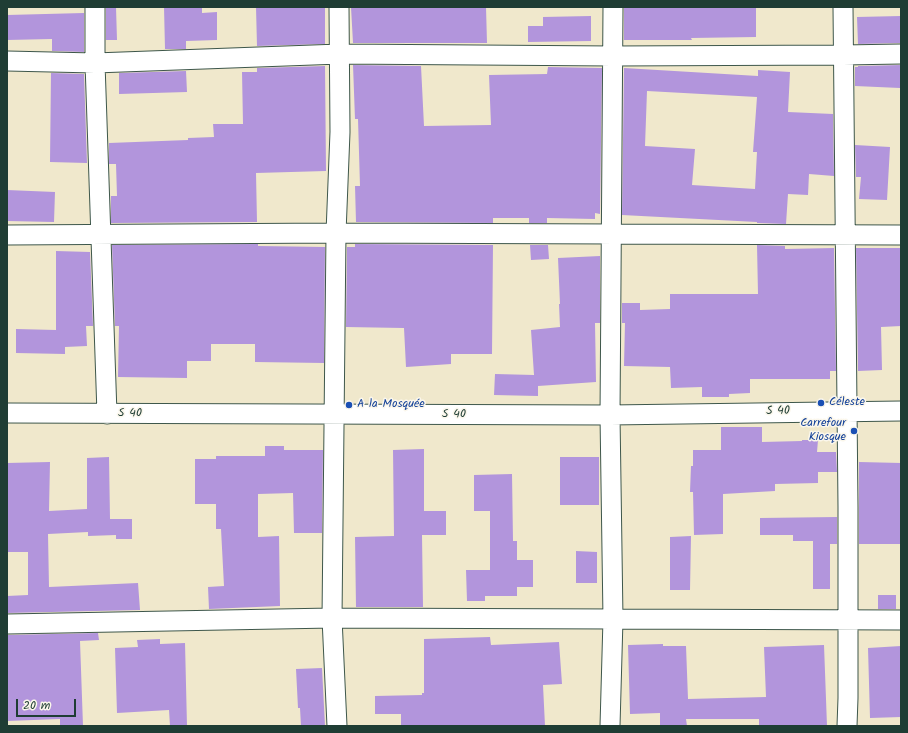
<!DOCTYPE html>
<meta charset="utf-8">
<style>
body{margin:0}
#map{position:relative;width:908px;height:733px;overflow:hidden;background:#f0e8cc;font-family:Kalam,sans-serif}
canvas{display:block}
.frame{position:absolute;inset:0;border:8px solid #1f3d34;pointer-events:none}
.scale{position:absolute;left:16px;top:699px;width:60px;height:18px;box-sizing:border-box;border:2px solid #1f3d34;border-top:0;padding-left:5px;font-size:12px;line-height:14px;white-space:nowrap;color:#1f3d34;-webkit-text-stroke:3px #fbf7ec;paint-order:stroke}
</style>
<div id="map">
<canvas width="908" height="733"></canvas>
<div class="frame"></div>
<div class="scale">20 m</div>
</div>
<script>
const g = document.querySelector('canvas').getContext('2d');
g.lineJoin = 'round';
function fillPath(path, color) { g.fillStyle = color; g.fill(path, 'evenodd'); }
const shape = rows => new Path2D(rows.map(r => 'M' + r).join(''));
function stroke(path, color, width, dash) { g.strokeStyle = color; g.lineWidth = width; g.lineCap = dash ? 'butt' : 'round'; g.setLineDash(dash || []); g.stroke(path); }
function write(font, color, halo, rows, align = 'center') {
  g.font = font + ' Kalam,sans-serif'; g.lineWidth = 3; g.setLineDash([]); g.textBaseline = 'middle'; g.strokeStyle = halo; g.fillStyle = color; for (const [text, x, y, turn = 0] of rows) {
    g.save(); g.translate(x, y); g.rotate((+turn || 0) * Math.PI / 180); g.textAlign = isNaN(turn) ? turn : align; if (halo) g.strokeText(text, 0, 0); g.fillText(text, 0, 0); g.restore();
  }
}
fillPath(shape([
 [106,7,116,7,117,40,106,40],
 [164,7,202,7,202,13,217,12,217,40,186,41,186,49,165,49],
 [256,7,325,7,325,44,257,46],
 [351,7,486,7,487,43,353,43],
 [624,7,756,7,756,37,691,38,692,40,624,40],
 [84,13,84,52,52,51,52,39,7,40,7,15],
 [591,16,591,41,528,42,528,26,543,26,543,17],
 [901,16,901,43,858,44,857,17],
 [353,65,421,66,424,126,491,125,489,75,547,74,548,67,602,68,600,214,595,213,595,219,547,218,547,223,529,223,529,218,493,218,493,223,356,222,355,186,360,186,358,119,355,119],
 [901,65,900,88,855,86,855,67,858,67,858,66],
 [325,66,326,171,256,173,257,222,111,223,111,196,117,196,116,164,109,164,109,143,188,140,188,138,214,137,213,124,243,124,242,72,257,72,257,68],
 [624,68,758,76,758,70,790,72,788,112,833,114,834,176,809,174,808,195,788,194,786,224,757,223,757,222,622,215],
 [647,91,757,97,753,152,757,152,755,189,692,185,695,149,645,146],
 [186,71,187,92,119,94,119,73],
 [51,73,84,74,87,163,50,162],
 [855,145,890,147,887,200,859,199,861,177,856,177],
 [7,190,55,192,54,222,7,221],
 [258,244,258,246,325,247,324,363,255,362,255,344,211,344,211,361,187,361,187,378,118,377,119,326,115,326,112,245],
 [355,244,493,245,492,354,451,354,451,364,406,367,404,328,346,327,347,247,355,247],
 [530,245,548,245,549,259,531,260],
 [757,245,785,246,785,249,834,248,836,371,830,371,830,379,750,379,750,393,729,394,729,397,702,397,702,387,671,388,670,367,624,366,625,323,622,323,622,303,640,303,640,310,670,309,670,294,758,294],
 [856,248,901,248,901,326,881,327,882,370,858,371],
 [56,251,90,252,93,326,86,326,87,346,65,347,65,354,16,353,16,329,56,330],
 [600,256,600,323,595,323,596,382,538,386,538,396,494,395,495,374,534,375,531,330,560,327,559,304,560,304,558,258],
 [721,427,762,427,762,442,802,441,802,440,818,440,817,452,836,452,837,472,818,472,818,483,775,484,775,491,723,494,723,534,694,535,693,492,690,492,691,466,693,466,693,450,721,450],
 [265,446,284,446,284,450,323,450,322,533,294,533,293,493,258,494,258,537,279,536,280,606,209,609,208,587,224,586,221,529,216,529,216,504,195,504,195,459,216,459,216,456,265,456],
 [424,449,424,511,446,511,446,535,422,535,423,607,356,607,355,537,394,536,393,450],
 [109,457,110,519,132,519,132,539,116,539,116,535,88,536,88,532,48,534,49,587,138,583,140,610,7,613,7,596,28,595,28,552,7,552,7,463,50,462,49,511,87,509,87,458],
 [560,457,599,457,599,505,560,505],
 [859,462,901,463,901,544,859,544],
 [512,474,513,541,517,541,517,560,533,560,533,587,517,587,517,596,485,596,485,601,467,601,466,570,490,570,490,511,474,511,474,475],
 [837,517,837,544,830,544,830,589,813,589,813,541,793,541,793,535,760,535,760,518],
 [691,536,690,590,670,590,670,537],
 [576,551,597,552,597,583,576,583],
 [878,595,896,595,896,609,878,609],
 [98,633,99,640,80,641,83,726,60,726,60,719,7,721,7,635],
 [490,637,491,645,559,642,562,684,543,685,545,726,401,726,401,714,375,714,375,696,422,695,422,693,424,693,424,639],
 [160,639,160,644,185,643,187,726,170,726,169,710,117,713,115,648,138,647,137,640],
 [663,644,663,646,686,646,688,699,766,697,764,647,824,645,827,726,759,726,759,719,686,719,687,726,660,726,660,713,630,714,628,645],
 [901,646,901,717,870,718,868,648],
 [322,668,325,726,301,726,300,708,298,708,296,669]
]), '#b295dc');
const street = shape([
 [95,7,95,63,107,414],
 [843,7,848,507,848,698,847,726],
 [7,61,95,63,340,54,613,56,843,55,901,54],
 [7,235,336,233,901,235],
 [7,413,610,415,901,411],
 [7,624,332,618,901,620],
 [337,726,332,618,336,233,340,132,339,7],
 [610,726,613,619,610,415,613,7]
]);
stroke(street, '#3e574b', 21);
stroke(street, '#fff', 19);
for (const [x, y, r, color] of [
 [821,403,4,"#1a4fb4"],
 [349,405,4,"#1a4fb4"],
 [854,431,4,"#1a4fb4"]
]) { const dot = new Path2D(); dot.arc(x, y, r, 0, 2 * Math.PI); g.fillStyle = color; g.fill(dot); stroke(dot, '#fbf7ec', 1.5); }
write('12px', '#164399', '#fbf7ec', [
 ["Céleste",829,403],
 ["A la Mosquée",357,405],
 ["Carrefour",846,424,"right"],
 ["Kiosque",846,438,"right"]
], 'left');
write('12px', '#1f3d34', '#fbf7ec', [
 ["S 40",778,412,-1],
 ["S 40",130,414],
 ["S 40",454,415]
]);
</script>
